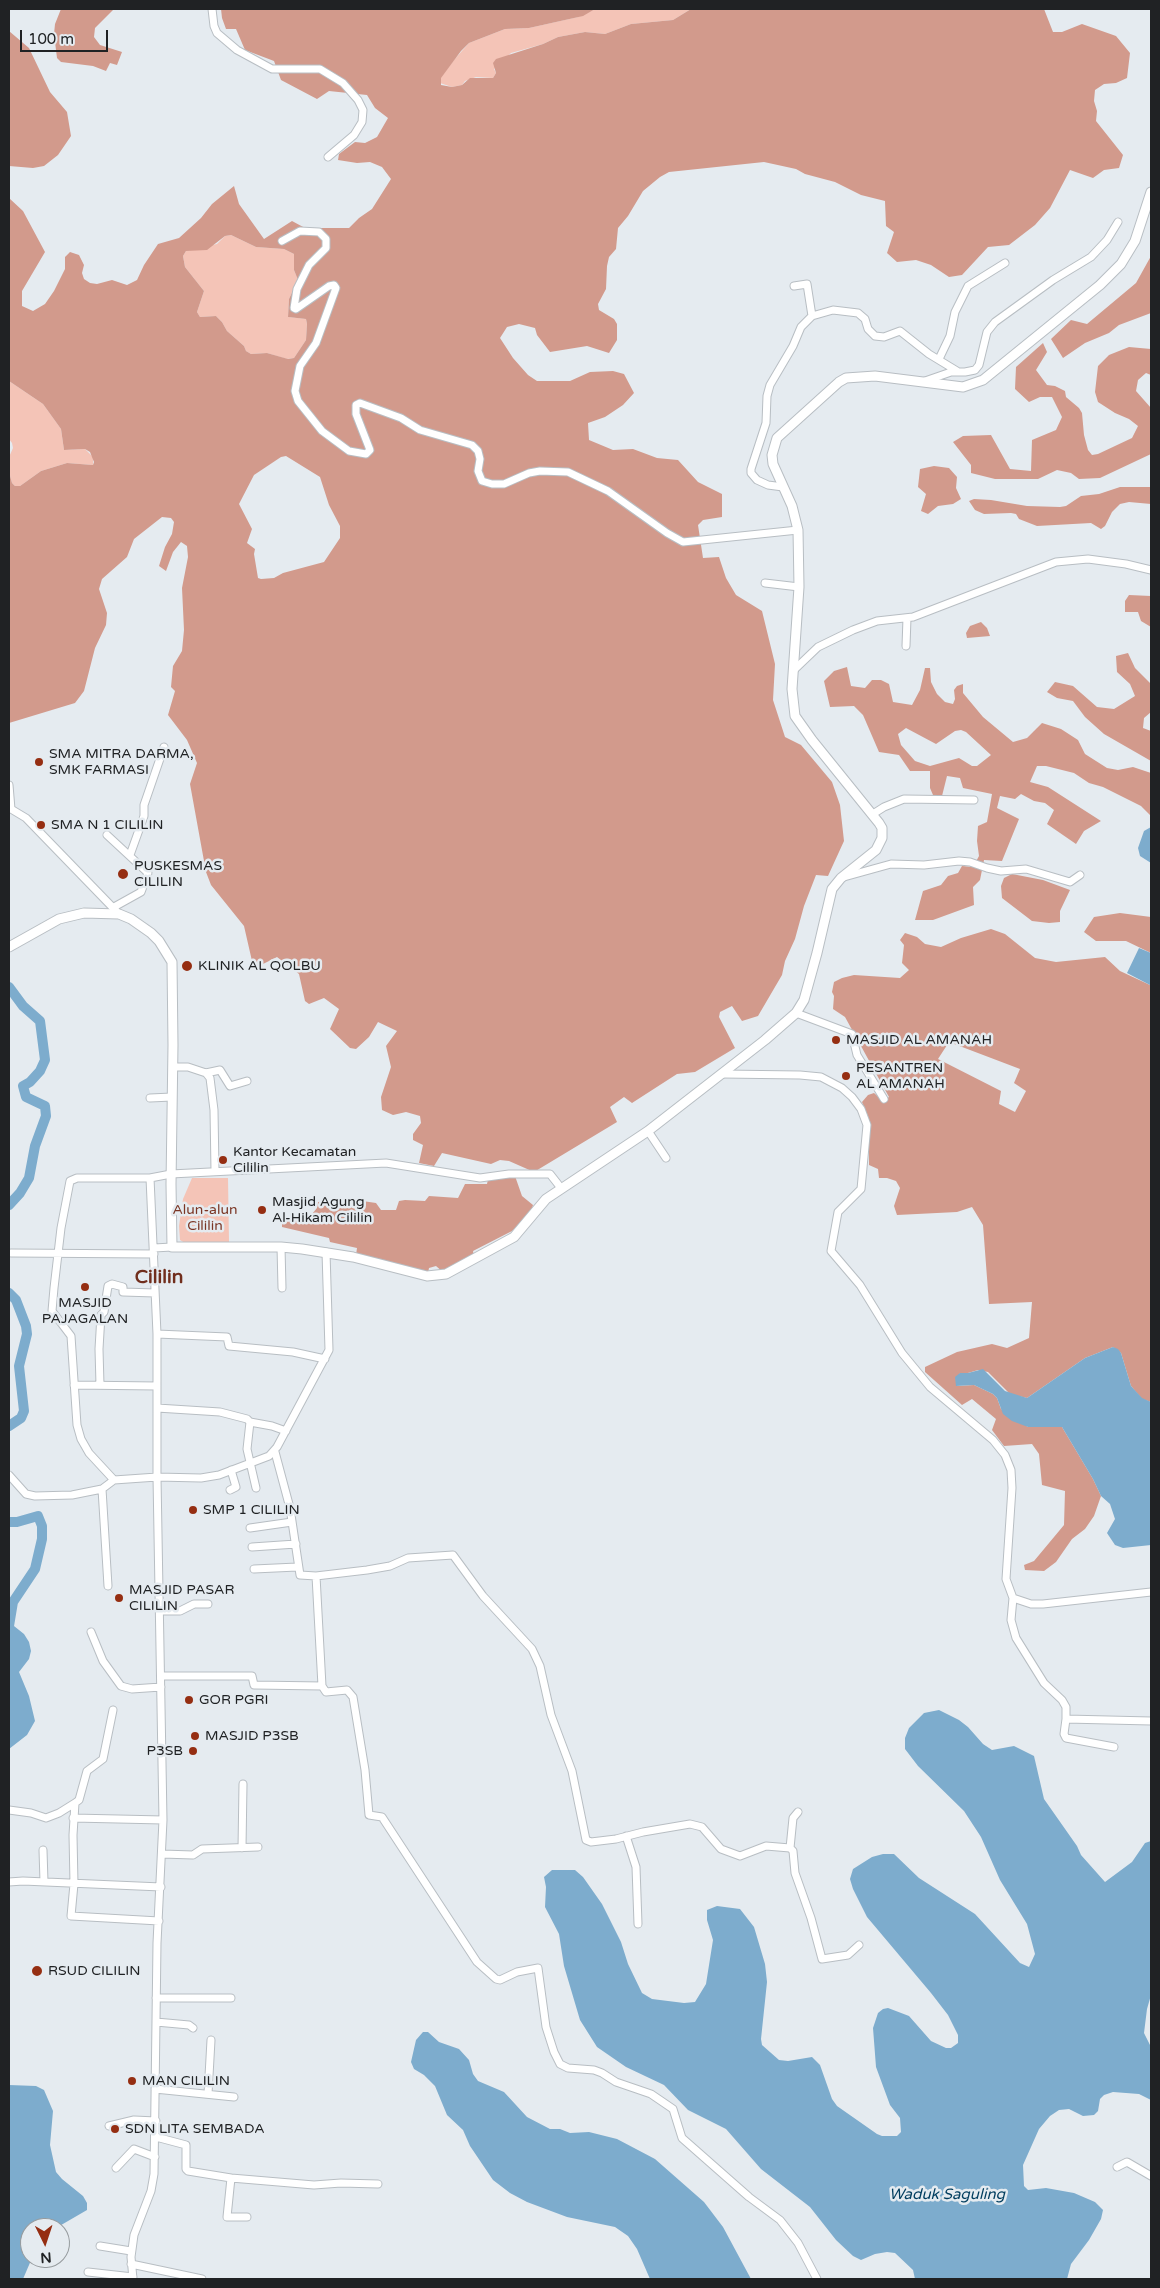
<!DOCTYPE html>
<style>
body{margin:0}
#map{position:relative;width:1160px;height:2288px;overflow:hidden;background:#e5ebf0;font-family:"Varela Round",sans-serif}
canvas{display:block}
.frame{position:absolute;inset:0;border:10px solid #202224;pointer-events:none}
.north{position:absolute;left:20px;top:2218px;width:50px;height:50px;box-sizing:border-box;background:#e5ebf0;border:1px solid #969b9e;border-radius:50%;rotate:176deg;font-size:14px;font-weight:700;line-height:20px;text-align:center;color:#202224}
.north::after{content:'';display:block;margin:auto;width:18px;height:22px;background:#952e12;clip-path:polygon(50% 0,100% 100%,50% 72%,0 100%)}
.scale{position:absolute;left:20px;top:30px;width:88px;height:22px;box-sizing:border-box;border:2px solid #202224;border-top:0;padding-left:6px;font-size:15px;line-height:18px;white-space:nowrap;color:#202224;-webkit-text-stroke:4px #e5ebf0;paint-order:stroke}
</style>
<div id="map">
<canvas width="1160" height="2288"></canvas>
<div class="frame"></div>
<div class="north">N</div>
<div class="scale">100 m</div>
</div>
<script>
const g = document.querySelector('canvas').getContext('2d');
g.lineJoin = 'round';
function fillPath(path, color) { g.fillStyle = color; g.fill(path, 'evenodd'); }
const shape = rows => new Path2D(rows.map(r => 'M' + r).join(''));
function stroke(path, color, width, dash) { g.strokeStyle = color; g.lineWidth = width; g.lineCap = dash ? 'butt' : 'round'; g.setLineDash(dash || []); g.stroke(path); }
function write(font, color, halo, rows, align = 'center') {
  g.font = font + ' "Varela Round",sans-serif'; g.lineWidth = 5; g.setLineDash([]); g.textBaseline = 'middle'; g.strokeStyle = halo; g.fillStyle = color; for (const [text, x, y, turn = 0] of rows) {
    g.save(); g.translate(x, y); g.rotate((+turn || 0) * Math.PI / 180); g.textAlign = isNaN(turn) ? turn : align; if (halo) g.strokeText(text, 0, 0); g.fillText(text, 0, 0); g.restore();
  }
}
fillPath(shape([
 [595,9,691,9,673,20,631,24,605,34,585,32,558,37,543,44,511,53,494,69,496,73,493,78,476,77,465,81,462,85,452,87,440,83,440,78,454,60,469,43,505,29,529,28,578,17],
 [231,235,256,247,284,249,294,254,294,270,298,280,289,299,288,317,306,319,307,324,306,340,294,358,287,359,267,353,251,354,246,351,244,346,227,331,222,322,216,316,200,317,197,312,204,291,185,267,183,256,186,251,217,244,225,236],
 [9,381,43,404,61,429,64,450,85,449,93,457,93,465,67,463,41,471,20,486,15,486,12,483,9,472,9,457,13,448,12,443,9,439],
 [192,1178,228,1178,229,1242,185,1243,180,1240,179,1226,183,1199]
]), '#f4c4b7');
fillPath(shape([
 [61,9,114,9,95,28,94,37,100,45,122,52,117,65,110,63,106,71,93,66,61,62,57,58,54,34,55,24],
 [221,9,595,9,583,16,529,28,505,29,469,43,461,51,441,78,441,85,452,87,462,85,470,78,493,78,496,73,493,63,496,59,543,44,558,37,585,32,605,34,631,24,673,20,691,9,1044,9,1053,32,1062,32,1082,24,1116,36,1130,53,1127,78,1116,83,1104,84,1095,90,1094,101,1097,111,1096,121,1123,155,1119,168,1104,170,1093,178,1070,170,1050,208,1035,225,1009,245,988,247,962,275,949,277,931,265,916,260,897,262,887,253,894,232,886,226,885,201,861,195,835,182,805,174,796,169,764,162,669,172,660,177,643,191,628,216,618,228,616,249,609,257,607,266,606,289,598,304,599,310,614,319,617,324,617,340,609,353,587,346,550,352,537,335,535,328,519,324,507,327,500,338,513,358,528,375,537,381,570,381,590,372,613,371,624,374,634,393,623,405,605,417,588,423,589,440,613,450,633,449,657,458,678,460,698,482,722,494,722,517,703,520,698,525,703,558,719,557,726,578,736,595,762,611,775,664,773,700,785,737,801,745,832,782,840,805,844,841,828,876,816,875,804,906,795,939,785,961,782,975,758,1016,742,1021,732,1006,720,1012,719,1017,735,1048,695,1072,677,1074,632,1103,624,1097,610,1107,617,1122,534,1172,509,1161,500,1160,491,1164,442,1153,434,1166,419,1163,423,1145,413,1140,413,1134,421,1123,420,1116,406,1112,393,1115,382,1110,381,1097,391,1067,386,1046,397,1031,378,1022,369,1037,356,1049,350,1048,330,1029,339,1009,324,998,309,1004,305,1001,299,974,277,957,263,964,257,964,252,961,244,926,211,885,206,872,190,784,197,763,187,740,168,715,175,691,171,687,173,666,182,651,184,630,182,588,188,557,187,546,181,542,173,552,166,571,159,566,165,547,172,534,174,522,171,518,162,517,134,539,127,557,102,579,99,589,107,613,106,625,95,648,84,691,75,703,9,723,9,472,12,483,15,486,20,486,41,471,67,463,93,465,94,462,90,452,85,449,64,450,61,429,43,404,9,381,9,198,23,211,45,252,22,291,22,306,33,311,45,304,54,291,65,269,65,257,70,252,79,255,84,265,82,273,84,279,90,283,97,284,112,280,127,285,137,280,144,265,158,244,179,238,201,218,212,204,234,186,239,204,264,239,292,221,305,228,349,228,359,218,372,209,391,179,382,167,370,162,357,163,338,160,339,154,355,142,365,143,377,137,388,118,375,108,367,95,329,91,317,99,281,80,274,61,245,50,236,29,226,29,222,18],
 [231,235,256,247,284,249,294,254,294,270,298,280,289,299,288,317,306,319,307,324,306,340,294,358,288,359,267,353,251,354,246,351,244,346,227,331,222,322,216,316,200,317,197,312,204,291,185,267,183,256,186,251,207,250,225,236],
 [286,456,320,477,329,505,340,526,340,538,324,562,283,573,274,578,261,579,258,578,254,554,255,549,247,543,252,529,239,504,254,475,281,457],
 [9,31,29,48,50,92,67,112,71,136,58,155,44,166,33,168,9,166],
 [1151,256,1151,313,1119,325,1109,333,1085,343,1063,358,1051,339,1071,320,1087,324,1136,283],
 [1043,343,1047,352,1036,370,1047,385,1055,386,1065,391,1066,397,1079,408,1082,413,1084,435,1088,450,1092,455,1098,454,1132,438,1138,426,1129,419,1115,413,1098,402,1095,392,1098,366,1109,355,1129,347,1151,349,1151,375,1146,373,1138,380,1136,391,1151,408,1151,454,1100,478,1079,479,1071,473,1057,470,1038,479,995,479,971,473,971,465,953,442,963,436,991,435,1010,469,1031,471,1032,440,1056,430,1062,417,1052,397,1040,397,1029,402,1015,389,1016,367],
 [934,466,949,468,957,477,956,488,961,499,953,504,938,506,928,514,921,511,926,494,918,487,920,469],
 [1120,487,1151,487,1151,504,1129,502,1120,504,1112,512,1105,526,1101,529,1091,523,1037,526,1019,519,1016,514,1011,513,984,514,975,510,969,501,974,499,991,500,1027,506,1060,507,1066,506,1081,496,1099,494],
 [1129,595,1151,596,1151,627,1141,621,1138,612,1125,612,1125,601],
 [981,622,987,628,990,636,967,638,966,633,970,626],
 [1128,653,1135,668,1151,684,1151,712,1144,718,1143,728,1151,731,1151,761,1104,734,1085,717,1073,701,1057,698,1047,692,1055,682,1073,686,1097,707,1114,709,1135,696,1130,684,1117,672,1116,656],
 [847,667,851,686,865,688,872,680,881,680,889,684,893,702,912,705,920,690,925,668,930,668,931,682,937,694,945,702,953,704,955,699,954,690,957,686,963,684,963,693,983,717,1013,742,1027,738,1042,723,1061,729,1078,740,1085,754,1107,768,1118,770,1133,767,1151,773,1151,816,1141,806,1103,787,1089,783,1074,773,1046,766,1037,766,1030,782,1048,787,1101,821,1084,831,1076,844,1047,824,1054,810,1045,803,1034,801,1021,794,1015,799,1000,796,997,808,1019,819,1002,861,984,860,980,880,973,887,974,905,933,920,915,920,923,891,941,885,948,876,958,873,962,866,973,867,979,856,977,841,978,826,987,822,992,794,963,788,960,778,947,776,942,796,933,795,930,788,930,771,910,771,899,755,879,752,863,715,854,706,830,707,824,681,834,671],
 [906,728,936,744,955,731,961,730,966,732,991,755,977,766,972,766,959,758,930,766,915,761,901,745,898,734],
 [1012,874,1043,880,1070,890,1060,911,1060,922,1049,923,1032,921,1002,898,1001,886,1004,878],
 [1120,913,1151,917,1151,953,1126,941,1096,941,1084,932,1094,917],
 [991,929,1005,934,1035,958,1056,962,1105,957,1120,971,1150,985,1151,989,1151,1402,1142,1399,1131,1386,1121,1353,1113,1347,1085,1358,1027,1398,1010,1394,988,1372,978,1370,968,1373,960,1373,957,1386,974,1385,993,1394,997,1398,1001,1409,1028,1427,1062,1427,1093,1479,1101,1496,1094,1516,1085,1529,1072,1539,1056,1562,1044,1571,1025,1570,1024,1565,1034,1561,1064,1525,1065,1491,1042,1485,1039,1454,1032,1444,1004,1446,992,1430,996,1419,972,1399,962,1405,925,1372,925,1367,957,1352,992,1344,1007,1348,1029,1338,1032,1302,989,1304,983,1225,972,1207,957,1212,897,1215,894,1206,900,1188,896,1181,887,1178,879,1178,878,1169,869,1165,869,1119,862,1102,868,1095,874,1093,883,1101,889,1097,845,1017,833,1009,834,996,832,992,834,982,842,978,854,975,900,978,909,970,902,963,904,945,900,940,905,933,917,937,925,944,941,947,961,938],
 [949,1042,1020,1069,1014,1083,1026,1091,1015,1112,999,1104,1001,1091,938,1059],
 [489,1175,515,1176,522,1196,533,1205,531,1212,512,1231,473,1251,474,1256,444,1273,436,1266,429,1268,428,1273,356,1255,357,1248,330,1242,329,1238,282,1227,282,1220,307,1220,317,1208,318,1202,349,1199,376,1203,381,1210,396,1210,399,1201,405,1200,425,1201,429,1196,458,1198,465,1184,487,1184]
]), '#d29a8c');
fillPath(shape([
 [1151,827,1151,863,1140,856,1138,848,1144,831],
 [1139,948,1151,953,1151,989,1150,985,1127,973],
 [1113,1347,1118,1349,1121,1353,1131,1386,1142,1398,1151,1402,1151,1545,1123,1548,1115,1545,1107,1533,1115,1519,1110,1504,1101,1496,1093,1479,1062,1427,1028,1427,1012,1421,1003,1414,997,1398,993,1394,974,1385,956,1386,955,1377,960,1373,968,1373,983,1369,1005,1391,1027,1398,1085,1358],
 [9,1622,24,1634,29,1642,31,1651,29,1659,19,1672,29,1696,35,1721,27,1735,9,1749],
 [939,1710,959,1720,968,1727,983,1744,992,1750,1014,1746,1034,1756,1044,1799,1077,1846,1081,1855,1105,1882,1132,1862,1145,1843,1151,1841,1151,1995,1147,2009,1144,2033,1151,2047,1151,2100,1139,2094,1113,2092,1104,2095,1100,2099,1098,2111,1094,2115,1083,2116,1069,2109,1059,2110,1050,2116,1039,2129,1023,2165,1024,2186,1028,2190,1046,2188,1074,2193,1095,2202,1103,2210,1101,2219,1089,2240,1071,2264,1067,2279,915,2279,913,2270,895,2253,887,2252,875,2254,861,2260,853,2256,836,2240,810,2207,761,2169,726,2129,688,2110,664,2085,626,2067,597,2047,580,2020,564,1966,559,1934,545,1907,546,1887,544,1877,552,1870,575,1870,583,1877,602,1904,621,1942,628,1964,642,1993,652,1999,684,2003,695,2002,706,1984,713,1940,707,1920,707,1910,717,1906,740,1909,754,1927,765,1964,767,1982,761,2039,762,2045,779,2060,788,2061,812,2057,820,2065,832,2099,837,2106,877,2134,882,2136,897,2136,901,2132,900,2118,890,2105,876,2067,873,2028,878,2013,883,2009,888,2008,909,2016,931,2041,946,2048,951,2048,958,2043,958,2035,948,2015,931,1993,867,1917,853,1889,850,1879,853,1869,872,1857,883,1854,894,1854,919,1878,975,1914,1020,1963,1029,1967,1035,1954,1027,1924,1000,1880,981,1837,964,1811,918,1766,905,1749,905,1738,909,1728,924,1713],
 [423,2032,428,2032,439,2042,459,2049,469,2060,473,2074,478,2081,504,2092,527,2117,550,2129,560,2129,570,2133,589,2132,617,2139,655,2159,704,2202,723,2227,751,2279,650,2279,637,2249,628,2236,615,2227,567,2217,527,2202,510,2193,493,2180,470,2146,463,2130,447,2115,435,2086,424,2075,414,2069,411,2062,416,2040],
 [9,2085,36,2086,44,2090,53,2111,50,2145,56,2172,62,2179,83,2196,87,2203,87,2210,56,2228,30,2228,30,2258,32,2258,23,2279,9,2279]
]), '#7daccd');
stroke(shape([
 [9,987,23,1006,40,1021,45,1060,40,1071,30,1082,23,1086,26,1097,45,1106,46,1116,35,1146,29,1178,20,1193,9,1205],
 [9,1293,16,1300,26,1326,27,1334,19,1366,24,1411,21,1418,9,1426],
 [9,1522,17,1522,38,1516,42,1526,42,1539,35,1569,13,1602,9,1626]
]), '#7daccd', 10);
const minor = shape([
 [212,9,214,26,217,33,237,50,272,69,320,69,343,83,358,100,363,110,362,122,354,135,328,157],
 [282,241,300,231,319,232,326,239,326,248,309,265,297,289,294,308,296,309,329,286,334,285,336,288,316,343,300,366,295,391,298,401,322,431,349,451,366,454,370,450,356,414,356,405,360,403,401,418,420,430,472,445,478,451,480,459,478,471,482,481,492,484,504,484,529,473,540,471,568,472,608,491,667,533,683,542,798,530],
 [794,286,807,284,812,316],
 [939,359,950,336,955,312,968,286,1005,263],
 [925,381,951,372,965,372,975,370,979,365,987,332,995,322,1053,280,1091,257,1107,240,1118,222],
 [783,487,768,485,757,480,751,473,751,469,766,423,767,396,770,385,793,346,801,327,812,316,833,310,858,313,865,319,868,329,875,336,884,337,900,331,929,354,957,371],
 [765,583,799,587],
 [906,646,907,618],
 [795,669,818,647,853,630,877,621,913,617,1056,562,1088,559,1126,564,1151,570],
 [9,785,11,809,26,818,119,914],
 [873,814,884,807,904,799,974,800],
 [107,835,148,873,141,892,114,907],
 [130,855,144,816,144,805,164,747],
 [844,877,891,864,924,865,959,861,970,862,987,868,1001,871,1026,869,1070,882,1080,875],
 [796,1013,852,1034,857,1055,884,1099],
 [173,1067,188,1067,206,1073,220,1070,230,1086,247,1081],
 [206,1073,210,1078,214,1110,215,1171],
 [722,1074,800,1075,821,1077,842,1088,852,1097,861,1109,867,1125,861,1189,838,1212,831,1251,860,1285,902,1353,930,1387,993,1440,1005,1455,1011,1470,1012,1488,1006,1579,1013,1598,1031,1604,1043,1604,1151,1592],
 [150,1098,172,1097],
 [648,1131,666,1158],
 [281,1247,282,1288],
 [154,1248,172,1247],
 [11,1253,154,1254],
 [157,1334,227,1337,229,1346,293,1352,325,1359],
 [74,1385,157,1386],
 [100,1385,99,1349,101,1315,104,1312,108,1286,112,1284,123,1287,123,1292,155,1293],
 [157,1408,220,1412,247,1419,250,1422,272,1426,286,1431],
 [250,1422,247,1449,256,1488],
 [275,1452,290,1508,300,1575,316,1576,367,1570,390,1566,408,1558,453,1555,483,1596,532,1649,540,1666,551,1715,572,1771,586,1840,591,1842,616,1839,643,1832,690,1824,702,1827,721,1849,740,1856,766,1846,790,1848],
 [9,1475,26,1494,35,1496,72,1495,102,1489,114,1480,157,1477,201,1478,219,1475,269,1456,277,1447,329,1350,326,1252],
 [114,1480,89,1453,81,1439,77,1425,71,1336,52,1311,54,1288,61,1228,70,1181,77,1178,150,1178],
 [102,1489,108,1586],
 [230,1490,236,1487,231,1470],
 [250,1528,292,1522],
 [252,1547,296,1544],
 [254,1569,297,1567],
 [316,1576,322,1686,326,1692,347,1690,353,1697,365,1770,369,1815,382,1817,477,1962,496,1979,500,1980,517,1972,538,1968,546,2027,554,2052,560,2064,568,2068,594,2070,602,2073,616,2082,651,2094,673,2109,682,2138,749,2197,780,2220,798,2243,817,2279],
 [1013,1598,1011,1620,1016,1638,1044,1683,1062,1700,1066,1707,1066,1719,1151,1721],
 [160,1611,180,1611,194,1604,208,1604],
 [91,1632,103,1661,121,1686,132,1689,161,1687],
 [161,1676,252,1676,254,1685,322,1686],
 [113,1710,103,1759,87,1771,79,1800,75,1803,73,1835,74,1884,71,1916,159,1921],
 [1066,1719,1064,1734,1066,1738,1114,1747],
 [9,1810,31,1813,46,1818,59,1813,75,1803],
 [798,1812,793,1818,790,1848,793,1851,795,1873,811,1918,822,1959,848,1955,859,1945],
 [73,1818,163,1820],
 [626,1836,636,1867,638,1924],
 [242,1848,243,1784],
 [43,1850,44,1882],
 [162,1854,193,1855,202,1849,258,1847],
 [9,1882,23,1881,161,1887],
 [156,1998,231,1998],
 [156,2022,189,2025,193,2028],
 [155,2089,234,2097],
 [208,2094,211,2040],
 [109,2126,134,2120,156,2121],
 [156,2137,186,2145,186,2169,188,2171,231,2178,227,2217,247,2217],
 [1117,2167,1127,2162,1151,2176],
 [116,2168,134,2149,155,2157],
 [231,2178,314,2185,341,2183,378,2184],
 [100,2246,131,2251],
 [131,2264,202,2279],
 [88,2272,133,2277],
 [133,2279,131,2257,134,2235,151,2191,154,2174,157,1943,163,1820,157,1477,157,1334,150,1178,171,1174,386,1163,480,1178,509,1174,550,1174,561,1188]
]);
const major = shape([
 [9,947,59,919,84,913,119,914,131,919,151,933,159,941,172,962,173,1045,171,1184,172,1247,281,1247,302,1249,353,1257,427,1276,446,1274,514,1237,546,1199,648,1131,765,1040,796,1013,804,1000,817,953,832,889,841,878,876,850,882,838,882,828,879,823,812,740,795,716,792,689,799,587,798,530,792,506,773,464,772,455,777,438,839,382,846,378,875,376,963,387,983,380,1100,285,1121,264,1135,241,1151,192]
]);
stroke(minor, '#b8bec3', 9);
stroke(major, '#b8bec3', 11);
stroke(minor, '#fff', 7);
stroke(major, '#fff', 9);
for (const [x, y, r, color] of [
 [39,762,5,"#952e12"],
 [41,825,5,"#952e12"],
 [123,874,6,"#952e12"],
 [187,966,6,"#952e12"],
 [836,1040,5,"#952e12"],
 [846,1076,5,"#952e12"],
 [223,1160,5,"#952e12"],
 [262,1210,5,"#952e12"],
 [85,1287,5,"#952e12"],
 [193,1510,5,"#952e12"],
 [119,1598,5,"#952e12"],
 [189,1700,5,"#952e12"],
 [195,1736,5,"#952e12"],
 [193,1751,5,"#952e12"],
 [37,1971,6,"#952e12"],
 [132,2081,5,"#952e12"],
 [115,2129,5,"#952e12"]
]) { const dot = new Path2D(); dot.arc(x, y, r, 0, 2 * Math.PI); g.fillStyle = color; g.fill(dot); stroke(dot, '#e5ebf0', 2); }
write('14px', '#202224', '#e5ebf0', [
 ["SMA MITRA DARMA,",49,754],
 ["SMK FARMASI",49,770],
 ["SMA N 1 CILILIN",51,825],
 ["PUSKESMAS",134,866],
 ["CILILIN",134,882],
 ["KLINIK AL QOLBU",198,966],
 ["MASJID AL AMANAH",846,1040],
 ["PESANTREN",856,1068],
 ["AL AMANAH",856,1084],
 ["Kantor Kecamatan",233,1152],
 ["Cililin",233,1168],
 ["Masjid Agung",272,1202],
 ["Al-Hikam Cililin",272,1218],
 ["MASJID",85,1303,"center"],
 ["PAJAGALAN",85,1319,"center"],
 ["SMP 1 CILILIN",203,1510],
 ["MASJID PASAR",129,1590],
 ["CILILIN",129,1606],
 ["GOR PGRI",199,1700],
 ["MASJID P3SB",205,1736],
 ["P3SB",183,1751,"right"],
 ["RSUD CILILIN",48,1971],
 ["MAN CILILIN",142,2081],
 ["SDN LITA SEMBADA",125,2129]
], 'left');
write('14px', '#7b3625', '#e5ebf0', [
 ["Alun-alun",205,1210],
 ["Cililin",205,1226]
]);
write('italic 15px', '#003d5e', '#e5ebf0', [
 ["Waduk Saguling",947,2195]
]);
write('bold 19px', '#712e1d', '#e5ebf0', [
 ["Cililin",159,1278]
]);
</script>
